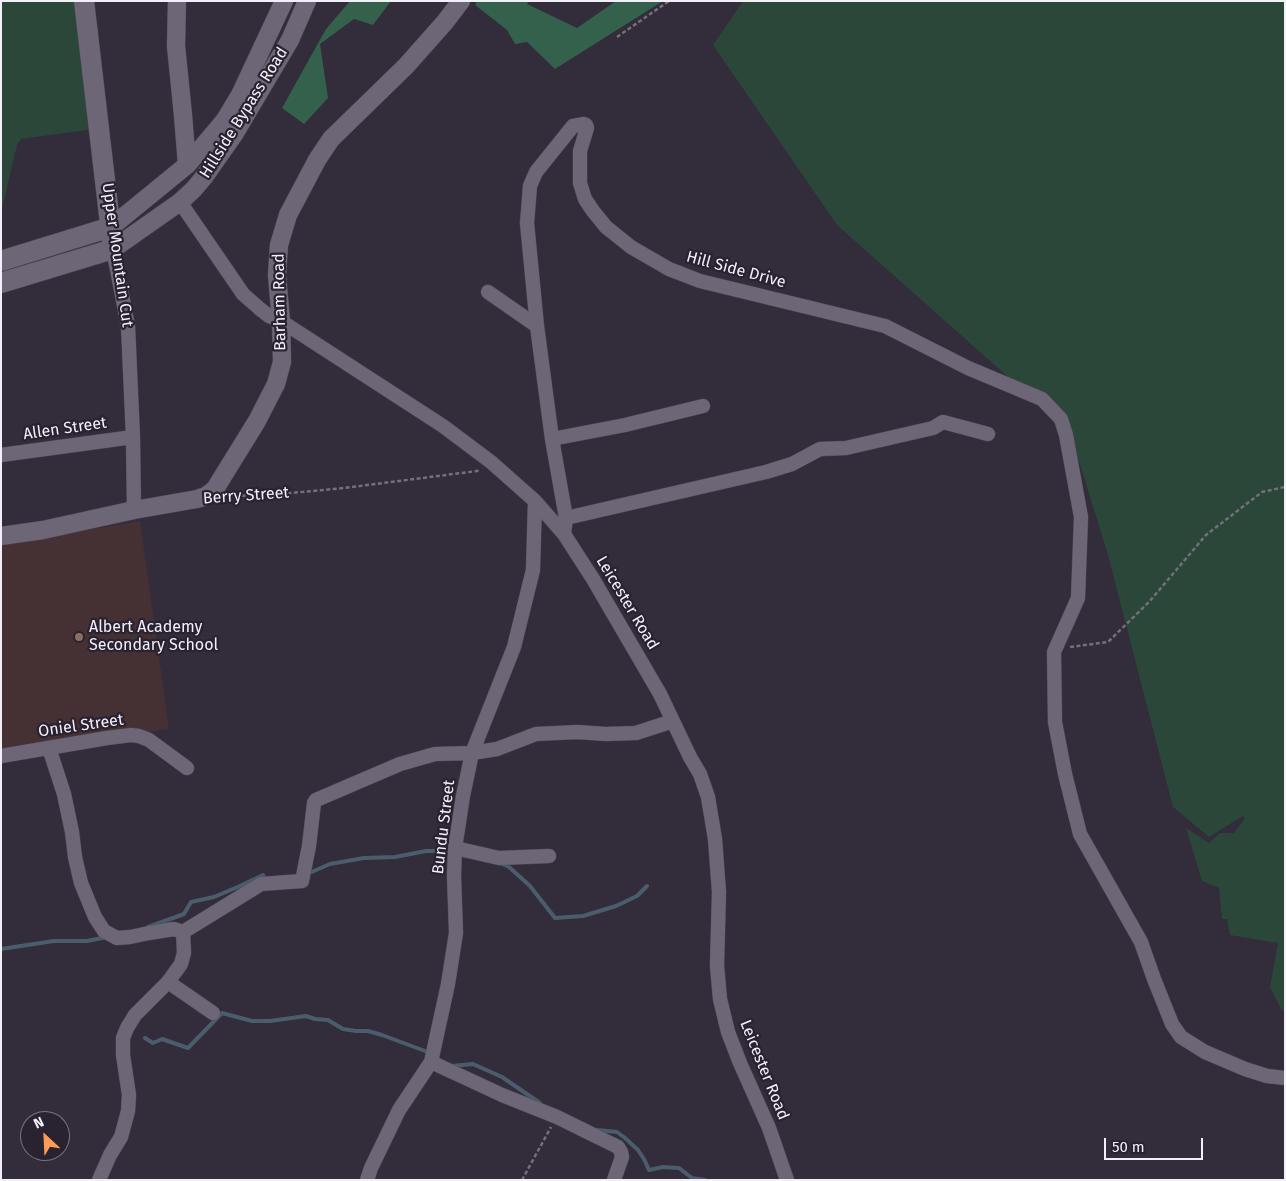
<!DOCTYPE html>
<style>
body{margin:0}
#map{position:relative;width:1286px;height:1181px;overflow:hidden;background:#332c3a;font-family:"Fira Sans",sans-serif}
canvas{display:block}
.frame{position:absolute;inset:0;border:2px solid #f3eff9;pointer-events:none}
.north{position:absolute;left:20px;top:1111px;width:50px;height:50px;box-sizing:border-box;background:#292230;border:1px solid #7a7480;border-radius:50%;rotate:335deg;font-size:14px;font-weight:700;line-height:20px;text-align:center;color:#f3eff9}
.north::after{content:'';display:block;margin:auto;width:18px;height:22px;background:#fd9c56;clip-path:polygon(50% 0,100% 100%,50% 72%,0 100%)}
.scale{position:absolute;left:1104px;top:1138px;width:99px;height:22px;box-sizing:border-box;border:2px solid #f3eff9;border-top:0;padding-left:6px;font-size:15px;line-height:18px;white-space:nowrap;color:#f3eff9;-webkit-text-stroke:4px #292230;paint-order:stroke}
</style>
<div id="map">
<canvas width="1286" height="1181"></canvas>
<div class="frame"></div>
<div class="north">N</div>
<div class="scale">50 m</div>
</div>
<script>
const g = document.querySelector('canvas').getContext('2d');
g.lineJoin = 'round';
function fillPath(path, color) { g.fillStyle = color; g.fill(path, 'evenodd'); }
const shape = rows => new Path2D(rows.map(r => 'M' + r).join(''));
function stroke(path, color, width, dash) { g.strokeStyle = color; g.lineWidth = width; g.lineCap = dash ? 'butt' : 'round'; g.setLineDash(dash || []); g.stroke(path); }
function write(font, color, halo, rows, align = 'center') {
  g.font = font + ' "Fira Sans",sans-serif'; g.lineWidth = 4.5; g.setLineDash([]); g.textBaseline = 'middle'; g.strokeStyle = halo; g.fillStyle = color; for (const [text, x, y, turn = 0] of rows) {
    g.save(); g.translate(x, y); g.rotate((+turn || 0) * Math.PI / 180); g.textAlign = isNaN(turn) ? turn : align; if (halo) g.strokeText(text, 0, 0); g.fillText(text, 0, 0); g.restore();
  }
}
fillPath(shape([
 [140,521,169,729,1,753,1,545]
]), '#453133');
fillPath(shape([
 [1,1,80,1,95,129,21,139,17,145,1,213],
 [743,1,1285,1,1285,1009,1282,1011,1270,987,1278,943,1230,935,1227,919,1222,919,1219,888,1202,881,1186,828,1209,843,1220,833,1234,833,1245,818,1243,816,1209,837,1173,807,1108,555,1070,432,837,225,713,45]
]), '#2a4739');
fillPath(shape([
 [350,1,391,1,373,25,354,19,320,44,328,98,304,124,282,108,326,29],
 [477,1,529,1,527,4,577,28,616,1,663,1,555,69,527,42,515,44,507,30,475,5]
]), '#34614b');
stroke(shape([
 [500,863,509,867,530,886,555,918,583,916,616,906,637,896,647,886],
 [307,874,330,864,364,858,395,857,426,851,451,851],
 [148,927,184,914,191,902,214,897,240,886,263,875,265,881],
 [1,949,54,941,87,941,107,937],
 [145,1038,153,1043,162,1039,188,1048,222,1013,252,1021,270,1021,306,1016,315,1019,328,1020,343,1029,356,1031,368,1031,382,1035,425,1051,429,1054],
 [451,1066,473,1064,502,1077,540,1103],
 [598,1130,617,1132,625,1138,638,1150,644,1159,649,1170,663,1167,679,1168,692,1178,705,1180]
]), '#4a5d6c', 4);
const minor = shape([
 [180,202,243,294,260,309,269,316,281,321,443,426,491,462,535,501,564,534,593,579,660,694,690,757,700,774,708,797,715,839,719,892,717,966,720,999,728,1032,740,1063,769,1128,787,1180],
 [113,249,128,326,133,437,134,510],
 [488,292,537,326],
 [552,439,625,425,703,406],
 [1,455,133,437],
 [566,518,766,472,792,464,820,449,846,448,933,428,943,422,988,434],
 [564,534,566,518,552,439,537,326,527,223,530,186,536,172,573,126,584,124,586,125,587,128,580,151,580,183,585,199,593,211,606,227,631,247,669,269,700,281,885,326,968,368,1042,399,1061,419,1066,435,1081,517,1078,598,1054,652,1055,722,1065,774,1080,834,1141,942,1154,979,1172,1024,1181,1037,1205,1052,1245,1069,1267,1076,1285,1078],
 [49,748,64,794,72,832,75,857,81,883,95,917,104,931,117,938,130,937,149,933,174,929,183,932],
 [1,756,107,738,131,735,139,736,149,740,187,768],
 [455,848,499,858,549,856],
 [183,932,261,884,302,881,309,846,314,803,316,800,400,764,435,754,472,753,497,749,536,734,577,732,606,734,636,733,673,721],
 [168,982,213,1013],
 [431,1062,502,1095,557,1117,618,1147,621,1152,622,1157,614,1180],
 [99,1180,110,1155,121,1137,128,1111,129,1095,123,1055,123,1038,127,1028,135,1015,168,982,181,964,184,953,183,932],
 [367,1180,371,1168,399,1110,431,1062,448,984,456,933,454,875,455,848,463,796,472,753,514,647,533,570,535,501]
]);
const tertiary = shape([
 [177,1,176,46,183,115,187,165],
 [111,227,187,165,225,120,240,95,284,1],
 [113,249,180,202,194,189,204,177,235,133,290,40,307,1],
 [1,536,43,530,134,510,197,499,206,496,215,489,257,421,276,384,282,362,281,321,277,275,279,245,288,215,317,160,331,139,406,66,445,22,461,1]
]);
const secondary = shape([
 [1,261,111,227],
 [1,283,113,249,84,1]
]);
stroke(minor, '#4f4955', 15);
stroke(tertiary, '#4f4955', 19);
stroke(secondary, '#4f4955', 21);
stroke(shape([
 [617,37,669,1],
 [229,496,270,495,344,488,477,471,479,469],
 [1070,647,1108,642,1149,602,1206,535,1262,492,1285,487],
 [522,1180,551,1127]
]), '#756f7b', 2.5, [4, 2.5]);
stroke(minor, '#6d6676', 14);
stroke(tertiary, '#6d6676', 18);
stroke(secondary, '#6d6676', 20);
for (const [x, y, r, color] of [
 [79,637,5,"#8d6e63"]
]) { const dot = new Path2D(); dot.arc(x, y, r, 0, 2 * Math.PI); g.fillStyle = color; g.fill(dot); stroke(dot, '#292230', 2); }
write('16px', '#f3eff9', '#292230', [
 ["Hillside Bypass Road",244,113,-58],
 ["Upper Mountain Cut",117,255,82],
 ["Hill Side Drive",736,270,15],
 ["Barham Road",280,302,-91],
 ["Allen Street",65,429,-8],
 ["Berry Street",246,496,-4],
 ["Leicester Road",627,603,59],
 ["Oniel Street",81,726,-8],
 ["Bundu Street",444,827,-83],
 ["Leicester Road",764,1070,68]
]);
write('16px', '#f3eff9', '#292230', [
 ["Albert Academy",89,628],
 ["Secondary School",89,646]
], 'left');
</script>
